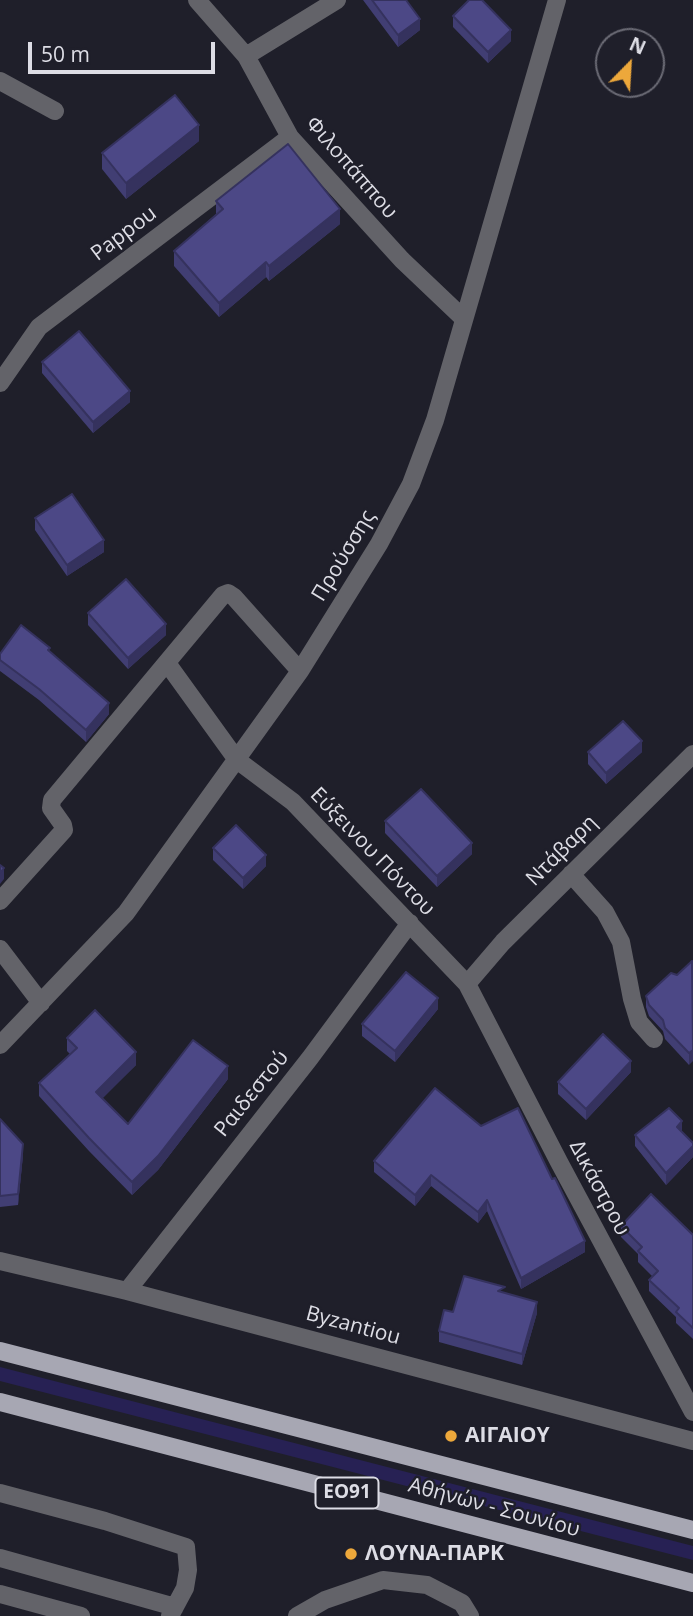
<!DOCTYPE html>
<meta charset="utf-8">
<style>
body{margin:0}
#map{position:relative;width:693px;height:1616px;overflow:hidden;background:#1f1f2a;font-family:"Open Sans",sans-serif}
canvas{display:block}
.north{position:absolute;left:595px;top:28px;width:70px;height:70px;box-sizing:border-box;background:#1f1f2a;border:2px solid #6b6b75;border-radius:50%;rotate:24deg;font-size:19px;font-weight:700;line-height:28px;text-align:center;color:#dddde5}
.north::after{content:'';display:block;margin:auto;width:24px;height:32px;background:#eda83b;clip-path:polygon(50% 0,100% 100%,50% 72%,0 100%)}
.scale{position:absolute;left:28px;top:42px;width:187px;height:32px;box-sizing:border-box;border:4px solid #dddde5;border-top:0;padding-left:9px;font-size:21px;line-height:24px;white-space:nowrap;color:#dddde5;-webkit-text-stroke:5px #1f1f2a;paint-order:stroke}
</style>
<div id="map">
<canvas width="693" height="1616"></canvas>
<div class="north">N</div>
<div class="scale">50 m</div>
</div>
<script>
const g = document.querySelector('canvas').getContext('2d');
g.lineJoin = 'round';
function fillPath(path, color) { g.fillStyle = color; g.fill(path, 'evenodd'); }
const shape = rows => new Path2D(rows.map(r => 'M' + r).join(''));
function stroke(path, color, width, dash) { g.strokeStyle = color; g.lineWidth = width; g.lineCap = dash ? 'butt' : 'round'; g.setLineDash(dash || []); g.stroke(path); }
function write(font, color, halo, rows, align = 'center') {
  g.font = font + ' "Open Sans",sans-serif'; g.lineWidth = 5; g.setLineDash([]); g.textBaseline = 'middle'; g.strokeStyle = halo; g.fillStyle = color; for (const [text, x, y, turn = 0] of rows) {
    g.save(); g.translate(x, y); g.rotate((+turn || 0) * Math.PI / 180); g.textAlign = isNaN(turn) ? turn : align; if (halo) g.strokeText(text, 0, 0); g.fillText(text, 0, 0); g.restore();
  }
}
fillPath(shape([
 [0,1367,693,1546,693,1560,0,1381]
]), '#272154');
stroke(shape([
 [197,0,246,56,290,137,402,260,463,318],
 [246,56,337,0],
 [0,81,55,111],
 [0,383,39,327,290,137],
 [167,663,237,760,293,802,467,984,559,1162,693,1412],
 [571,874,605,912,621,942,632,999,639,1022,654,1039],
 [0,901,64,830,63,825,51,808,52,800,223,595,228,593,234,597,300,671],
 [0,949,41,1003],
 [467,984,503,942,693,754],
 [0,1045,126,913,300,671,379,544,411,484,435,420,557,0],
 [0,1261,127,1291,693,1441],
 [127,1291,310,1058,410,923],
 [0,1493,105,1521,186,1547,188,1570,185,1588,170,1616],
 [0,1558,175,1607],
 [0,1594,81,1616],
 [297,1616,325,1600,383,1580,427,1585,462,1603,470,1616]
]), '#636369', 18);
stroke(shape([
 [0,1351,693,1530],
 [0,1402,693,1583]
]), '#a7a7b3', 18);
fillPath(shape([
 [363,0,406,0,420,30,398,47],
 [453,16,511,41,488,63,453,27],
 [199,141,126,199,102,169,102,153],
 [216,201,340,224,269,281,266,277,219,317,174,266,174,251,216,214],
 [42,362,130,402,93,433,42,373],
 [35,518,104,552,67,576,35,530],
 [88,613,166,635,128,669,88,625],
 [50,652,109,714,86,742,39,700,0,671,0,654],
 [588,752,642,752,606,784,588,764],
 [385,821,472,854,437,887,385,833],
 [213,848,266,866,243,889,213,860],
 [693,962,689,1065,665,1039,663,1031,649,1016,646,1007,646,996,677,975],
 [438,1009,395,1062,362,1036,362,1024],
 [67,1038,136,1065,102,1098,128,1124,228,1079,158,1170,132,1195,89,1151,39,1096,39,1083,70,1054,67,1051],
 [631,1072,586,1120,558,1094,558,1082],
 [435,1088,585,1252,521,1289,487,1211,478,1223,431,1186,415,1206,374,1172,374,1161],
 [0,1119,23,1155,18,1205,0,1207],
 [682,1132,693,1143,693,1157,666,1185,635,1146,635,1135],
 [621,1226,693,1235,693,1339,676,1323,676,1317,649,1291,649,1280,653,1277,638,1262,638,1254,621,1237],
 [505,1293,537,1313,522,1365,439,1342,439,1331,453,1312]
]), '#413e73');
fillPath(shape([
 [420,19,420,30,398,47,398,35],
 [511,30,511,41,488,63,488,52],
 [199,125,199,141,126,199,126,183],
 [340,209,340,224,269,281,269,266],
 [266,262,266,277,219,317,219,303],
 [130,391,130,402,93,433,93,422],
 [104,540,104,552,67,576,67,565],
 [166,624,166,635,128,669,128,658],
 [109,703,109,714,86,742,86,730],
 [642,741,642,752,606,784,606,773],
 [472,843,472,854,437,887,437,876],
 [266,855,266,866,243,889,243,878],
 [4,868,4,879,0,884,0,873],
 [438,998,438,1009,395,1062,395,1051],
 [693,1050,693,1061,689,1065,689,1053],
 [136,1052,136,1065,96,1105,96,1092],
 [631,1061,631,1072,586,1120,586,1109],
 [228,1066,228,1079,158,1170,132,1195,132,1182],
 [682,1121,682,1133,677,1127],
 [23,1144,23,1155,18,1205,18,1194],
 [693,1146,693,1157,666,1185,666,1173],
 [431,1175,431,1186,415,1206,415,1195],
 [487,1200,487,1211,478,1223,478,1212],
 [585,1241,585,1252,521,1289,521,1278],
 [537,1302,537,1313,522,1365,522,1354]
]), '#35325e');
const building = shape([
 [372,0,406,0,420,19,398,35,372,0],
 [469,0,482,0,511,30,488,52,453,16,469,0],
 [175,95,199,125,126,183,102,153,175,95],
 [288,144,340,209,269,266,266,262,219,303,174,251,223,209,216,201,288,144],
 [79,331,130,391,93,422,42,362,79,331],
 [72,494,104,540,67,565,35,518,72,494],
 [126,579,166,624,128,658,88,613,126,579],
 [21,625,50,648,48,650,109,703,86,730,39,689,0,660,0,654,21,625],
 [623,721,642,741,606,773,588,752,623,721],
 [421,789,472,843,437,876,385,821,421,789],
 [236,825,266,855,243,878,213,848,236,825],
 [0,865,4,868,0,873,0,865],
 [692,961,693,1050,689,1053,665,1028,663,1020,649,1005,646,996,671,973,677,975,692,961],
 [406,972,438,998,395,1051,362,1024,406,972],
 [95,1010,136,1052,96,1092,128,1124,193,1040,228,1066,158,1156,132,1182,89,1138,39,1083,77,1048,67,1038,95,1010],
 [603,1034,631,1061,586,1109,558,1082,603,1034],
 [435,1088,481,1126,518,1108,552,1179,555,1178,585,1241,521,1278,487,1200,478,1212,431,1175,415,1195,374,1161,435,1088],
 [669,1108,682,1121,677,1127,693,1143,693,1146,666,1173,635,1135,669,1108],
 [0,1119,23,1144,18,1194,0,1196,0,1119],
 [651,1194,693,1235,693,1328,676,1312,679,1308,649,1280,658,1271,638,1251,642,1247,621,1226,651,1194],
 [464,1276,505,1287,498,1291,537,1302,522,1354,439,1331,444,1310,453,1312,464,1276]
]);
fillPath(building, '#4c4886');
stroke(building, '#35325e', 2);
for (const [x, y, r, color] of [
 [451,1436,7,"#eda83b"],
 [351,1554,7,"#eda83b"]
]) { const dot = new Path2D(); dot.arc(x, y, r, 0, 2 * Math.PI); g.fillStyle = color; g.fill(dot); stroke(dot, '#1f1f2a', 2.5); }
for (const [x, y, w] of [
 [347,1493,63]
]) { const box = new Path2D(); box.roundRect(x - w / 2, y - 15.5, w, 31, 5); g.fillStyle = '#1f1f2a'; g.fill(box); stroke(box, '#dddde5', 2); }
write('bold 19px', '#dddde5', null, [
 ["ΕΟ91",347,1493]
]);
write('21px', '#dddde5', '#1f1f2a', [
 ["Φιλοπάππου",351,168,49],
 ["Pappou",124,234,-37],
 ["Προύσσης",344,556,-59],
 ["Ντάβαρη",562,851,-45],
 ["Εύξεινου Πόντου",372,852,46],
 ["Ραιδεστού",252,1094,-51],
 ["Δικάστρου",599,1188,62],
 ["Byzantiou",353,1326,15],
 ["Αθήνών - Σουνίου",494,1508,15]
]);
write('bold 21px', '#dddde5', '#1f1f2a', [
 ["ΑΙΓΑΙΟΥ",465,1436],
 ["ΛΟΥΝΑ-ΠΑΡΚ",365,1554]
], 'left');
</script>
